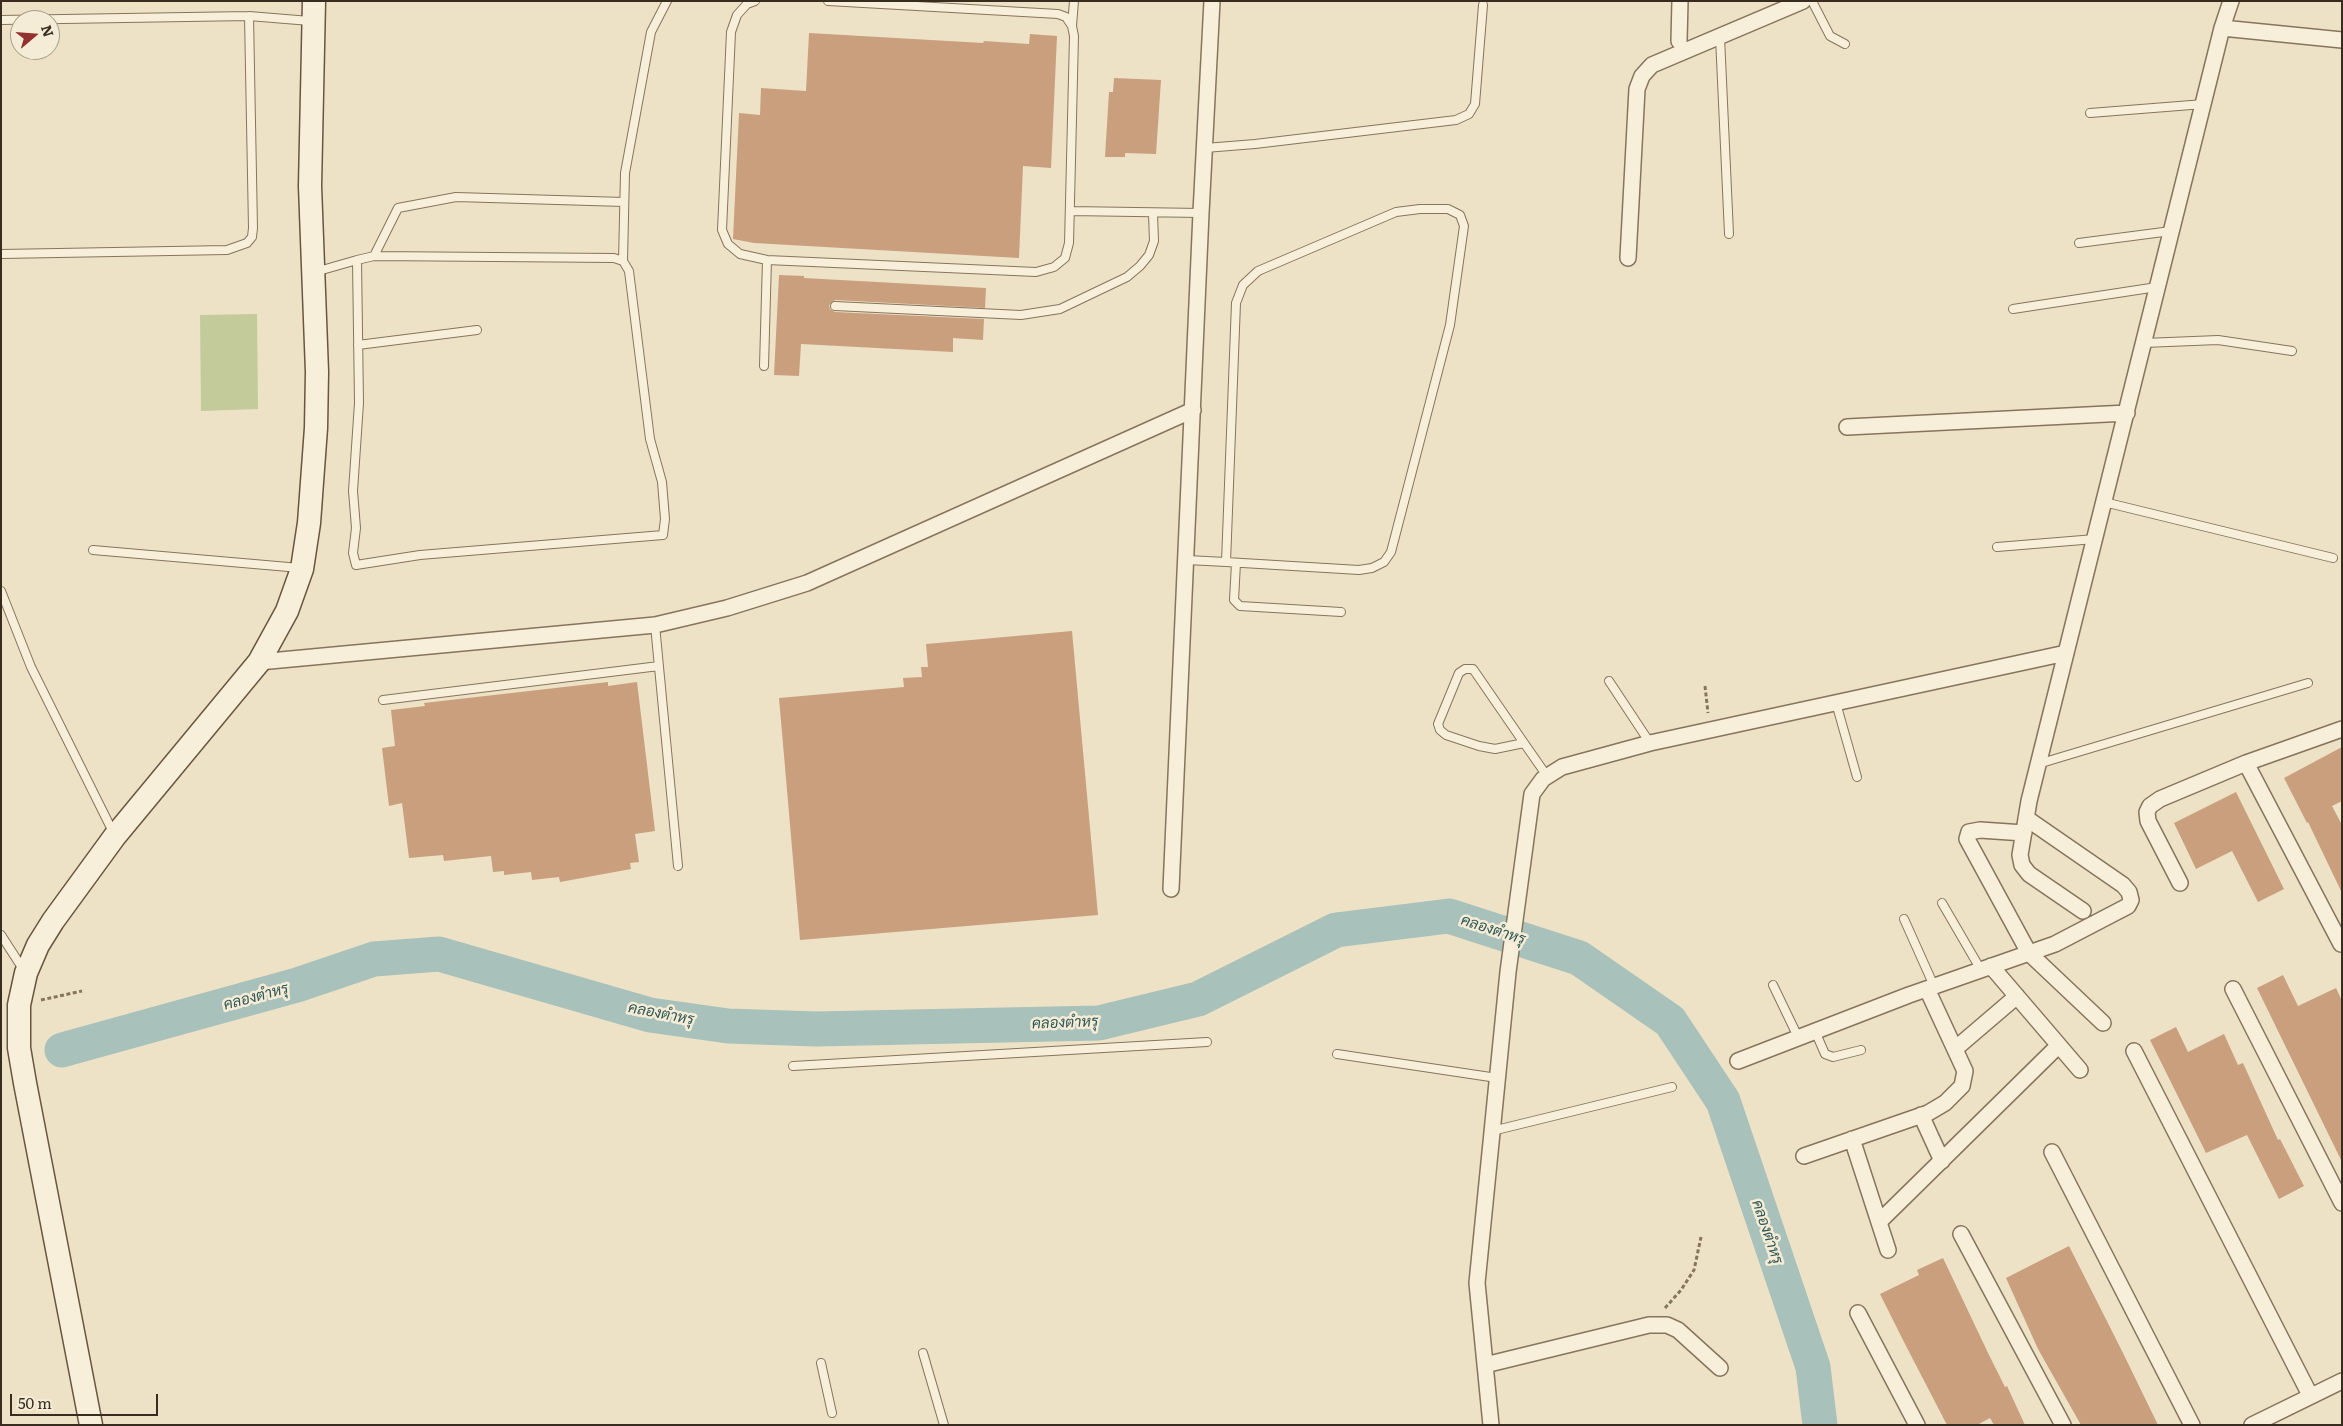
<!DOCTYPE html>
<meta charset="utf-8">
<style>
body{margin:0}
#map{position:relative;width:2343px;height:1426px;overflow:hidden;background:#ede2c6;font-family:Literata,serif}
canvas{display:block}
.frame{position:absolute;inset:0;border:2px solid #382c20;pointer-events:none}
.north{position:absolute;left:10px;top:10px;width:50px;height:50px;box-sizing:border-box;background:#f4ecd6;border:1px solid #a99f8d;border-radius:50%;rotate:72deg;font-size:14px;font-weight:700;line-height:20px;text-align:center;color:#382c20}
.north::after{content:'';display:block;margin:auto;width:18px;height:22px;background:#94302f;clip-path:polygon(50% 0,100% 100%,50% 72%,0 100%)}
.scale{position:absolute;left:10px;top:1394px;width:148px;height:22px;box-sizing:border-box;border:2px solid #382c20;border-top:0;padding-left:6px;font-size:15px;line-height:18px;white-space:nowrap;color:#382c20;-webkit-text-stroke:4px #f4ecd6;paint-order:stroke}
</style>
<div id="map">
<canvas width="2343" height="1426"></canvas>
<div class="frame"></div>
<div class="north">N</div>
<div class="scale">50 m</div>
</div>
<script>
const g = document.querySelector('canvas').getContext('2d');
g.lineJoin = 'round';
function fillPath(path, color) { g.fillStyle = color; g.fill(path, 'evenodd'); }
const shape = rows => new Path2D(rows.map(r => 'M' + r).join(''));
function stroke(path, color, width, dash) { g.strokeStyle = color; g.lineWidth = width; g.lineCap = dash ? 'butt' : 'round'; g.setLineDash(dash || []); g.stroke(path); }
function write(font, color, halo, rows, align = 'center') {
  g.font = font + ' Literata,Sarabun,serif'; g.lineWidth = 5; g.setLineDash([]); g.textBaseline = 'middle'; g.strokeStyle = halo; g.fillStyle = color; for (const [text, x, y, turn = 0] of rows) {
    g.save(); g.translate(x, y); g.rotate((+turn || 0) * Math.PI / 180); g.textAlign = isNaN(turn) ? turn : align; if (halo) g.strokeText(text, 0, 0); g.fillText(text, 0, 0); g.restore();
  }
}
fillPath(shape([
 [257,314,258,409,201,411,200,315]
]), '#c4cb9b');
stroke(shape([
 [62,1050,297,985,374,959,439,954,650,1015,728,1026,816,1029,1099,1023,1198,999,1336,930,1449,916,1579,958,1670,1021,1723,1101,1813,1367,1820,1425]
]), '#a8c1ba', 35);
fillPath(shape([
 [809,33,983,43,984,41,1029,44,1030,34,1057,36,1051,168,1023,166,1019,258,754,243,733,239,739,113,760,115,761,88,806,91],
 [1114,78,1161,80,1156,154,1125,153,1125,157,1105,157,1109,92,1113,92],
 [779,275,804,276,804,278,986,288,985,308,835,300,829,305,830,309,835,312,984,319,983,340,953,338,953,352,801,344,799,376,774,375],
 [1072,631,1098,915,800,940,779,698,904,687,903,678,922,677,921,667,928,667,926,644],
 [608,682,608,686,637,682,655,831,635,834,639,862,630,863,631,869,560,882,559,877,532,880,531,872,504,875,504,871,493,872,491,856,444,861,443,855,409,858,402,803,389,806,382,748,395,746,391,710,425,706,424,703],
 [2342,747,2342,801,2332,806,2342,825,2342,893,2308,822,2307,823,2284,778],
 [2236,792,2284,889,2258,902,2232,851,2196,869,2174,823],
 [2283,975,2298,1006,2336,988,2342,1001,2342,1162,2257,988],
 [2176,1027,2188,1052,2224,1034,2238,1065,2243,1063,2278,1140,2280,1139,2304,1186,2279,1199,2247,1135,2206,1153,2150,1040],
 [2069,1246,2123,1353,2158,1425,2081,1425,2038,1349,2006,1278],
 [1943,1258,1989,1355,2005,1387,2007,1386,2025,1425,1994,1425,1990,1418,1977,1425,1947,1425,1905,1344,1880,1294,1919,1275,1917,1270]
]), '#c99f7e');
const lane = shape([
 [755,1,747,4,737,15,731,32,722,230,728,244,740,254,767,260,1036,272,1054,267,1065,258,1069,243,1074,36,1072,26,1066,17,1058,14,828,1],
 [1812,1,1830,36,1845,44],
 [1,20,249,16,310,21],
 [1072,26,1074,1],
 [1720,37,1729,234],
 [2090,113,2204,104],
 [1205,148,1255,144,1456,120,1469,114,1475,104,1483,5],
 [1070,211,1201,213],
 [2079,243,2171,231],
 [1,254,227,250,247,243,252,237,253,228,249,16],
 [374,256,398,208,456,197,624,202],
 [623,261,625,173,651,32,667,1],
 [315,272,357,260,374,256,614,258,623,261,629,271,650,439,662,482,665,519,663,535,420,555,356,565,353,553,356,528,353,491,359,403,357,260],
 [835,306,1021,315,1060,309,1127,277,1140,266,1149,255,1154,241,1153,214],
 [2013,309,2157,287],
 [2144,343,2218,340,2292,351],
 [358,345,477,330],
 [764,366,767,260],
 [2104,502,2333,558],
 [1997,547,2095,539],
 [93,550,300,568],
 [1187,560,1226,562,1359,570,1372,568,1384,562,1391,552,1450,325,1464,226,1460,215,1448,209,1420,209,1396,212,1258,271,1243,285,1236,303,1226,562],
 [1236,563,1234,600,1240,606,1341,612],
 [1,591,31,667,114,834],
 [655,625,678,866],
 [1609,681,1650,743],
 [383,700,659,666],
 [1836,703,1857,777],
 [1524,743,1495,749,1479,746,1446,735,1440,730,1438,724,1459,673,1465,669,1473,669,1524,743,1547,776],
 [2038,764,2308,683],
 [1942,903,1981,970],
 [1904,919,1934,986],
 [1,935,23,969],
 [1773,985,1798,1037],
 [1815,1031,1825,1054,1833,1057,1861,1050],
 [1337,1054,1497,1078],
 [793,1066,1207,1042],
 [1492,1131,1672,1087],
 [923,1353,944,1425],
 [821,1363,832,1413]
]);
const street = shape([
 [2222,28,2342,40],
 [1679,41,1680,1],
 [1628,258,1637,89,1642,76,1652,65,1803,1],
 [1847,427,2127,413],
 [2066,653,2029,801,2020,855,2022,865,2029,874,2083,911],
 [259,662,655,625,727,608,807,583,1193,410],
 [2246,763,2341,944],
 [2024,833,1980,830,1969,832,1967,839,2029,953,2103,1023],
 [2180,883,2148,821,2147,812,2150,806,2160,799,2246,763,2342,729],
 [1171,889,1201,213,1212,1],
 [1991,966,2080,1070],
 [2233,989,2342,1203],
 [1955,1049,2017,996],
 [2134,1051,2310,1395],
 [1738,1061,1909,995,2055,944,2128,906,2131,900,2129,892,2123,885,2026,818],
 [1921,1115,1942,1161],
 [1852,1139,1888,1250],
 [2052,1152,2192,1425],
 [1804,1156,1928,1113,1945,1103,1962,1086,1965,1071,1927,989],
 [1879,1222,2058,1046],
 [1961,1234,2063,1425],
 [1858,1313,1917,1425],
 [1485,1365,1649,1325,1667,1325,1678,1330,1720,1368],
 [1491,1425,1477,1283,1508,972,1532,794,1543,779,1562,767,1650,743,2066,653,2222,28,2231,1],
 [2252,1425,2342,1381]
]);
const secondary = shape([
 [91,1425,25,1083,19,1048,19,1005,26,973,38,945,53,921,115,836,259,662,287,611,302,569,309,523,316,428,317,372,310,186,314,1]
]);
stroke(lane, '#87745d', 10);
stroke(street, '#87745d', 18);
stroke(secondary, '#695540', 25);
stroke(shape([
 [1705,686,1708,713],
 [41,1000,82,991],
 [1665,1308,1681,1290,1694,1270,1701,1237]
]), '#87745d', 3, [4, 2.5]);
stroke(lane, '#f8efda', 8);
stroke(street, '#f8efda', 15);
stroke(secondary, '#f8efda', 22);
write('italic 15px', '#305756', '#f4ecd6', [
 ["คลองตำหรุ",1493,930,18],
 ["คลองตำหรุ",256,997,-15],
 ["คลองตำหรุ",661,1014,11],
 ["คลองตำหรุ",1065,1023,-2],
 ["คลองตำหรุ",1767,1232,71]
]);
</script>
